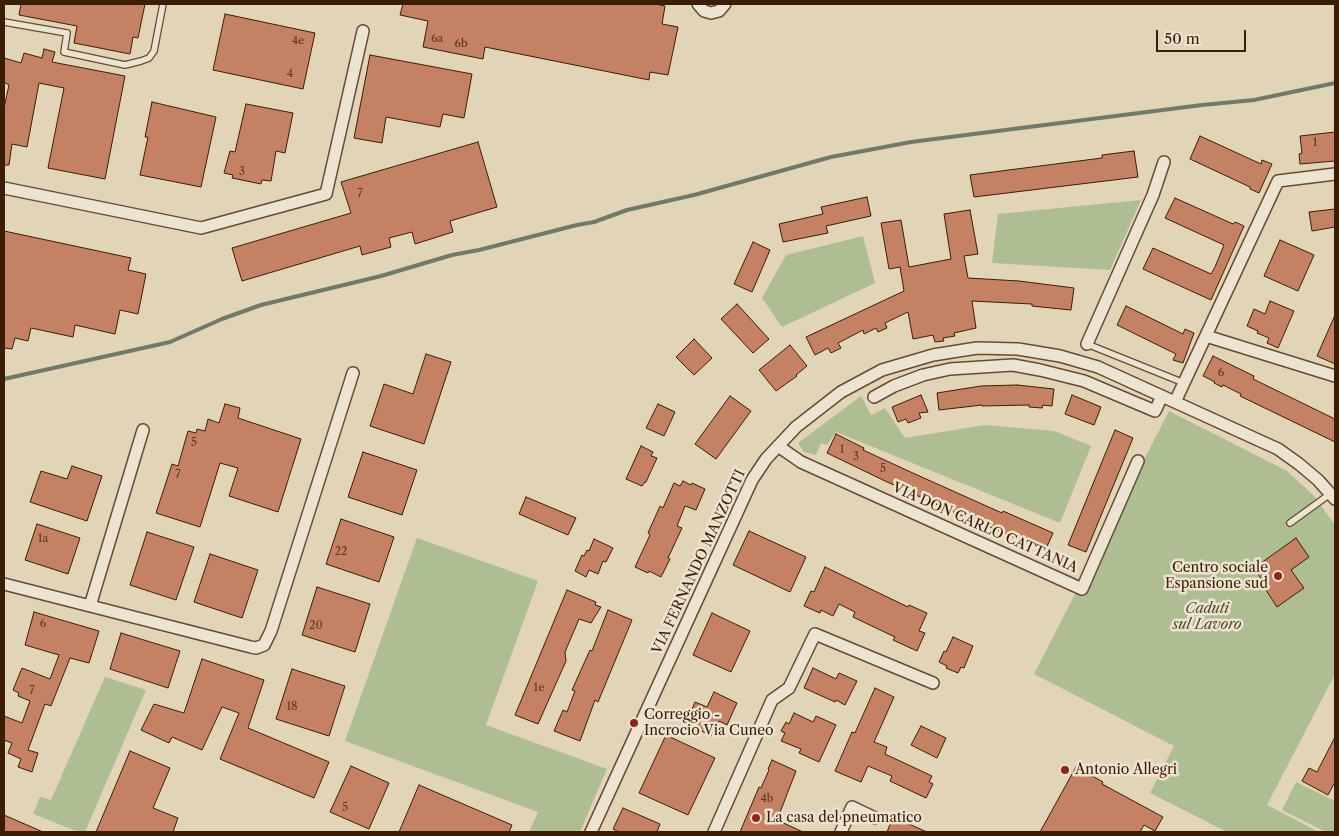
<!DOCTYPE html>
<style>
body{margin:0}
#map{position:relative;width:1339px;height:836px;overflow:hidden;background:#e1d4b7;font-family:"Libre Caslon Text",serif}
canvas{display:block}
.frame{position:absolute;inset:0;border:5px solid #3c1d05;pointer-events:none}
.scale{position:absolute;left:1156px;top:30px;width:90px;height:22px;box-sizing:border-box;border:2px solid #3c1d05;border-top:0;padding-left:6px;font-size:15px;line-height:18px;white-space:nowrap;color:#3c1d05;-webkit-text-stroke:4px #ece3d0;paint-order:stroke}
</style>
<div id="map">
<canvas width="1339" height="836"></canvas>
<div class="frame"></div>
<div class="scale">50 m</div>
</div>
<script>
const g = document.querySelector('canvas').getContext('2d');
g.lineJoin = 'round';
function fillPath(path, color) { g.fillStyle = color; g.fill(path, 'evenodd'); }
const shape = rows => new Path2D(rows.map(r => 'M' + r).join(''));
function stroke(path, color, width, dash) { g.strokeStyle = color; g.lineWidth = width; g.lineCap = dash ? 'butt' : 'round'; g.setLineDash(dash || []); g.stroke(path); }
function write(font, color, halo, rows, align = 'center') {
  g.font = font + ' "Libre Caslon Text",serif'; g.lineWidth = 5; g.setLineDash([]); g.textBaseline = 'middle'; g.strokeStyle = halo; g.fillStyle = color; for (const [text, x, y, turn = 0] of rows) {
    g.save(); g.translate(x, y); g.rotate((+turn || 0) * Math.PI / 180); g.textAlign = isNaN(turn) ? turn : align; if (halo) g.strokeText(text, 0, 0); g.fillText(text, 0, 0); g.restore();
  }
}
fillPath(shape([
 [1141,200,1110,270,992,263,998,214],
 [863,236,875,283,782,327,762,298,786,255],
 [861,396,871,415,885,408,905,438,985,425,1054,431,1091,446,1060,523,836,432,827,445,821,443,816,455,804,452,798,443],
 [1169,411,1287,471,1314,496,1335,525,1335,676,1334,676,1267,805,1319,832,1227,832,1150,793,1174,746,1034,674],
 [417,538,538,581,486,725,607,769,580,832,529,832,538,812,345,741],
 [105,677,146,690,85,832,79,832,33,814,40,797,51,800],
 [1296,782,1335,801,1335,832,1326,832,1282,810]
]), '#aebe92');
stroke(shape([
 [4,379,170,342,222,319,261,305,381,276,452,255,479,250,577,225,594,222,627,210,694,195,831,157,911,142,1202,105,1254,100,1335,83]
]), '#717a68', 4);
const building = shape([
 [21,4,145,4,138,38,133,37,130,54,74,43,77,26,19,15,21,4],
 [403,4,655,4,665,6,662,24,678,27,668,75,650,72,649,80,485,47,483,59,423,47,428,21,400,15,403,4],
 [225,14,315,33,303,89,213,70,225,14],
 [44,49,55,52,52,62,125,76,105,179,48,168,64,88,39,83,27,147,12,144,9,165,4,165,4,108,9,85,4,82,4,58,21,63,24,53,42,58,44,49],
 [370,55,472,74,464,118,443,114,440,127,386,117,382,143,354,138,370,55],
 [152,102,216,117,201,187,140,175,148,137,145,137,152,102],
 [246,104,293,113,285,153,276,151,271,181,262,180,261,184,232,178,233,175,224,173,230,151,235,152,246,104],
 [1335,132,1335,161,1300,164,1299,154,1302,153,1300,136,1335,132],
 [1200,136,1261,164,1262,160,1272,164,1259,193,1250,189,1250,187,1190,159,1200,136],
 [478,142,497,207,450,221,453,232,415,244,412,232,389,238,391,247,362,255,360,246,242,281,232,248,351,213,341,182,478,142],
 [1134,151,1138,177,974,197,970,175,1102,158,1102,155,1134,151],
 [867,197,871,216,826,226,828,233,783,242,779,224,823,214,821,207,867,197],
 [1175,198,1233,224,1235,222,1244,226,1211,300,1143,269,1153,248,1211,274,1215,267,1224,245,1165,218,1175,198],
 [1335,209,1335,227,1312,231,1309,212,1335,209],
 [970,210,978,254,964,256,968,278,1019,281,1074,288,1071,310,1032,306,1032,304,972,301,976,328,954,333,955,336,943,338,944,341,935,342,933,335,913,339,908,312,885,323,887,328,878,332,876,328,864,334,863,330,838,343,841,348,831,353,828,348,815,355,806,337,904,291,900,267,889,269,881,223,901,220,909,267,951,259,944,214,970,210],
 [4,231,131,258,128,270,146,274,138,314,120,310,115,334,75,325,73,337,31,328,28,341,15,338,12,349,4,348,4,231],
 [1280,240,1314,255,1298,291,1264,276,1280,240],
 [753,242,770,250,752,292,734,284,753,242],
 [1270,301,1294,311,1278,348,1267,343,1269,338,1257,333,1258,331,1247,326,1254,309,1265,314,1270,301],
 [737,304,769,339,753,353,721,319,737,304],
 [1126,306,1183,334,1185,329,1194,333,1183,363,1173,360,1176,354,1117,325,1126,306],
 [1335,315,1335,364,1317,356,1335,315],
 [694,339,712,358,694,375,676,357,694,339],
 [790,345,807,366,796,375,797,376,776,391,759,370,790,345],
 [426,354,451,362,424,444,370,426,384,384,413,394,426,354],
 [1213,356,1254,376,1253,379,1335,419,1335,442,1240,396,1241,394,1223,385,1222,387,1214,383,1215,382,1203,376,1213,356],
 [1017,385,1054,389,1052,406,1043,405,1042,408,1029,407,1029,405,982,406,982,405,939,410,937,393,981,386,1017,385],
 [921,395,928,412,919,413,921,418,908,423,906,419,898,422,892,407,921,395],
 [1072,395,1101,407,1094,425,1065,414,1072,395],
 [730,396,751,411,716,459,695,444,730,396],
 [225,404,240,408,238,418,301,439,278,512,229,496,238,468,220,463,200,527,156,513,172,464,178,466,188,431,196,433,197,429,205,431,208,419,219,423,225,404],
 [658,404,675,412,664,436,646,428,658,404],
 [1115,430,1133,438,1086,552,1068,545,1115,430],
 [836,434,864,448,863,450,915,474,1002,513,1003,511,1053,533,1045,551,979,522,978,524,969,519,885,481,827,453,836,434],
 [641,446,653,452,651,456,657,458,646,482,645,482,642,486,626,479,641,446],
 [363,452,417,470,402,515,348,497,363,452],
 [72,466,102,476,87,521,30,502,41,471,67,479,72,466],
 [683,481,691,485,692,483,705,489,696,510,685,506,677,526,682,528,668,558,670,559,661,577,649,571,648,573,635,567,650,535,648,533,660,506,663,508,674,483,680,486,683,481],
 [526,497,576,518,568,535,519,514,526,497],
 [341,519,394,537,379,582,326,564,341,519],
 [37,524,80,538,68,574,25,560,37,524],
 [749,531,806,557,790,592,733,565,749,531],
 [147,532,194,547,176,600,130,585,147,532],
 [1296,538,1309,557,1291,570,1304,588,1277,607,1262,584,1264,583,1254,568,1296,538],
 [594,539,613,548,606,562,603,561,598,574,589,570,586,577,575,571,582,555,584,556,587,550,589,551,594,539],
 [210,554,258,570,242,618,194,602,210,554],
 [825,567,908,607,909,605,927,613,919,631,925,633,917,651,893,640,895,637,853,617,855,612,839,604,833,616,821,610,820,613,804,606,811,591,814,592,825,567],
 [317,587,370,604,355,652,302,635,317,587],
 [567,590,596,602,595,605,601,607,591,623,579,619,565,652,566,661,538,724,515,715,567,590],
 [608,610,632,620,598,702,595,700,580,741,554,731,563,710,567,712,575,691,572,690,590,650,592,651,608,610],
 [34,612,99,631,89,663,70,658,51,706,45,704,28,750,38,753,32,772,18,767,21,759,8,753,12,743,4,740,4,716,22,723,30,701,18,696,19,693,13,690,22,668,50,679,59,655,25,645,34,612],
 [712,613,750,631,731,672,693,655,712,613],
 [121,633,180,651,168,688,110,669,121,633],
 [953,637,973,646,964,668,961,667,958,673,946,668,947,666,939,662,944,651,946,652,953,637],
 [202,659,264,680,248,728,329,762,314,798,220,759,239,713,222,707,202,750,172,737,169,743,141,730,154,704,184,713,202,659],
 [813,668,836,679,839,673,857,681,845,705,836,700,835,702,804,688,813,668],
 [292,669,345,686,329,736,276,719,292,669],
 [875,688,894,697,874,742,887,747,885,754,932,776,929,782,933,784,926,798,890,781,892,776,868,766,861,782,835,771,852,732,855,733,875,688],
 [714,692,737,703,727,725,719,721,712,736,686,724,695,702,707,707,714,692],
 [794,713,813,722,816,716,836,725,819,762,799,753,801,749,781,741,785,733,781,731,786,722,789,724,794,713],
 [921,726,946,738,937,758,911,745,921,726],
 [666,735,715,758,688,815,639,793,666,735],
 [1335,737,1335,782,1328,795,1302,781,1309,768,1317,772,1335,737],
 [130,751,170,768,153,808,178,818,173,832,96,832,130,751],
 [772,760,796,771,777,820,803,832,740,832,759,787,761,788,769,770,768,769,772,760],
 [351,766,389,783,369,829,330,812,351,766],
 [1076,767,1103,782,1102,784,1163,817,1155,831,1144,825,1140,832,1040,832,1076,767],
 [419,785,512,825,509,832,399,832,419,785],
 [623,808,660,824,657,832,619,832,613,829,623,808],
 [4,815,43,832,4,832,4,815],
 [893,817,927,832,887,832,893,817]
]);
fillPath(building, '#c58164');
stroke(building, '#3c1d05', 1);
const service = shape([
 [4,22,67,33,64,52,125,65,141,61,149,58,154,51,163,4],
 [1087,344,1184,383],
 [1290,523,1330,494]
]);
const minor = shape([
 [698,4,704,11,711,13,719,11,725,4],
 [4,188,201,228,326,194,363,31],
 [1206,336,1335,376],
 [1087,344,1153,195,1164,162],
 [874,397,894,386,923,375,950,369,1013,365,1040,370,1084,381,1155,411,1162,396],
 [1175,402,1278,181,1335,174],
 [778,446,801,462,1082,589,1138,461],
 [4,584,251,647,256,648,264,645,271,631,353,373],
 [90,606,143,430],
 [591,832,752,480,766,459,796,427,841,392,882,370,933,355,977,348,1018,349,1060,356,1098,367,1278,449,1299,464,1318,480,1335,499],
 [714,832,772,700,789,688,815,634,933,683],
 [841,832,852,807,875,818]
]);
stroke(service, '#654b32', 8);
stroke(minor, '#654b32', 14);
stroke(service, '#ece3d0', 5.5);
stroke(minor, '#ece3d0', 11);
for (const [x, y, r, color] of [
 [1278,576,5,"#8f2418"],
 [634,723,5,"#8f2418"],
 [1065,770,5,"#8f2418"],
 [756,818,5,"#8f2418"]
]) { const dot = new Path2D(); dot.arc(x, y, r, 0, 2 * Math.PI); g.fillStyle = color; g.fill(dot); stroke(dot, '#ece3d0', 2); }
write('11px', '#5e361d', null, [
 ["6a",437,39],
 ["4e",298,41],
 ["6b",461,44],
 ["4",290,74],
 ["1",1315,143],
 ["3",242,172],
 ["7",360,194],
 ["6",1221,373],
 ["5",194,443],
 ["1",842,450],
 ["3",856,457],
 ["5",883,469],
 ["7",178,475],
 ["1a",43,539],
 ["22",341,552],
 ["6",43,624],
 ["20",316,626],
 ["1e",539,688],
 ["7",32,691],
 ["18",292,707],
 ["4b",767,799],
 ["5",345,808]
]);
write('14px', '#3c1d05', '#ece3d0', [
 ["VIA DON CARLO CATTANIA",985,528,24],
 ["VIA FERNANDO MANZOTTI",699,562,-65]
]);
write('14px', '#3c1d05', '#ece3d0', [
 ["Centro sociale",1268,568,"right"],
 ["Espansione sud",1268,584,"right"],
 ["Correggio -",644,715],
 ["Incrocio Via Cuneo",644,731],
 ["Antonio Allegri",1075,770],
 ["La casa del pneumatico",766,818]
], 'left');
write('italic 14px', '#584528', '#ece3d0', [
 ["Caduti",1207,609],
 ["sul Lavoro",1207,625]
]);
</script>
